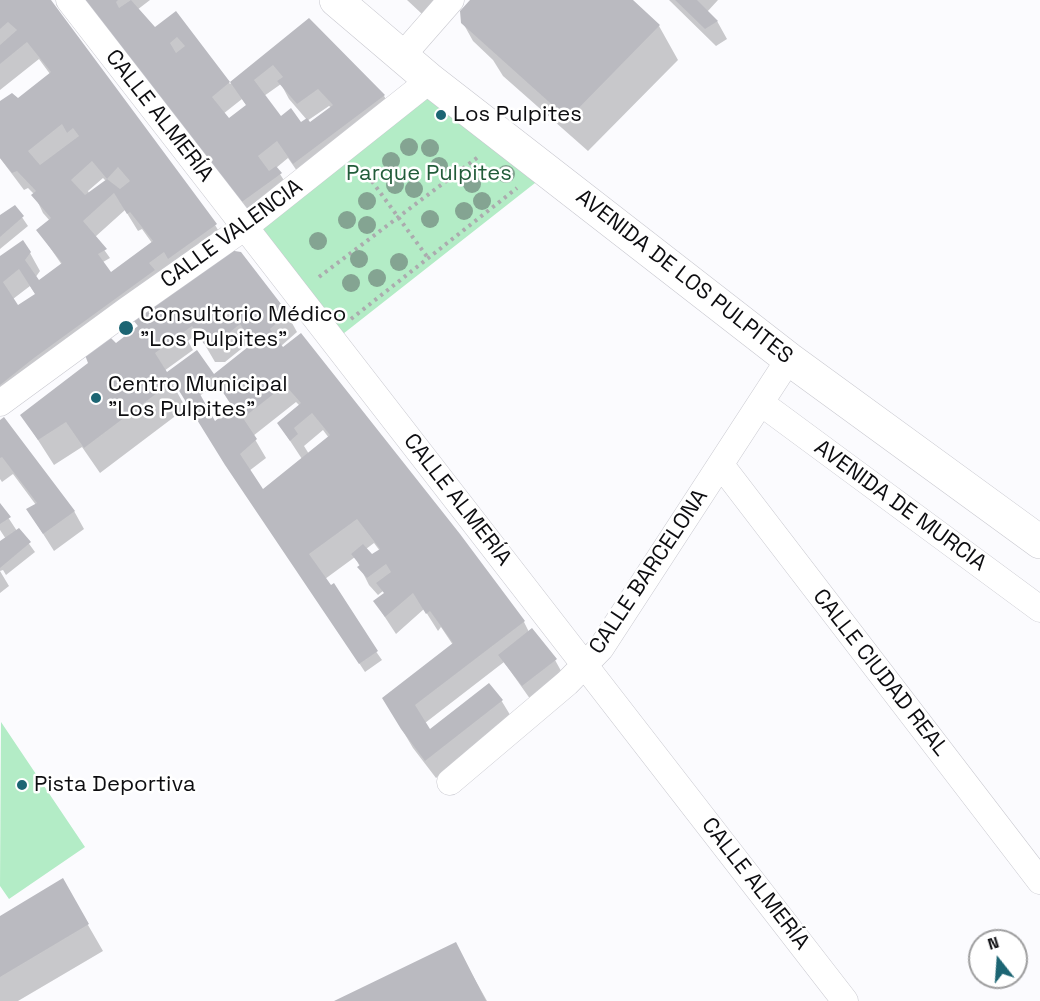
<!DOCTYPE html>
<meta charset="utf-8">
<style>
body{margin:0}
#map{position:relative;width:1040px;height:1001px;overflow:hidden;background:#fbfbfe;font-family:"Space Grotesk",sans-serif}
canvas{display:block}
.north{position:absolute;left:968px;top:929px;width:60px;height:60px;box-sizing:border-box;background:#fff;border:2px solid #9e9e9f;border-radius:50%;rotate:343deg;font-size:16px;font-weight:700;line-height:24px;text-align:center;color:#0d0d10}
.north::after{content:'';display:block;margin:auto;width:21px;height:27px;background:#1c6573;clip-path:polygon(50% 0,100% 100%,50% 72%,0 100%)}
</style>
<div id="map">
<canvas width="1040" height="1001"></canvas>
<div class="north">N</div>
</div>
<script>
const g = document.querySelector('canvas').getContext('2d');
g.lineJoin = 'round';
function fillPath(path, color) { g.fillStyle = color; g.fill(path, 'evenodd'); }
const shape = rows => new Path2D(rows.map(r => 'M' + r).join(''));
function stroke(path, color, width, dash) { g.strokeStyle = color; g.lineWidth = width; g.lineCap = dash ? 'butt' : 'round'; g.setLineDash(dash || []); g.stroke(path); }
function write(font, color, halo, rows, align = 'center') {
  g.font = font + ' "Space Grotesk",sans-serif'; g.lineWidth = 5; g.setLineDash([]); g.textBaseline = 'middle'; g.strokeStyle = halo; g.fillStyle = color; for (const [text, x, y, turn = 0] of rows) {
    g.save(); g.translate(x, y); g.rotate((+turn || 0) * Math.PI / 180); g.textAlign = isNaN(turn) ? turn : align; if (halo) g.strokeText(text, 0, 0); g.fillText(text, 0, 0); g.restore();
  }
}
fillPath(shape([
 [430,80,549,172,334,341,245,227],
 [1,722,85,847,9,899,0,886]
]), '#b3ecc6');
fillPath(shape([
 [0,0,50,1,215,225,226,243,0,409,0,258,30,253,40,271,35,278,39,282,62,265,38,230,50,221,43,213,34,194,28,188,24,190,0,158,0,103,18,100,50,74,39,59,0,90],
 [103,178,106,181,89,193,88,191],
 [125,210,138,231,142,229,152,243,111,274,103,262,110,258,95,237],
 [30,286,36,295,18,307,13,299],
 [82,0,150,0,137,10,154,29,176,13,230,84,309,20,384,96,394,113,304,181,288,158,276,168,291,191,250,221],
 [281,84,289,99,307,120,301,124,281,119,264,96],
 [242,99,247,106,228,120,223,114],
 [329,106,332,108,310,124,307,121],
 [407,0,459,0,436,27],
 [472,0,631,0,659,26,678,60,588,151,503,76,493,60,473,41,463,23],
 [669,0,718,0,707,12,717,21,727,39,716,46],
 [15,207,28,226,0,249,0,217],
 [240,254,287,314,297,332,281,346,524,622,529,632,531,631,555,660,565,678,533,703,504,662,425,723,430,731,501,700,512,718,436,778,413,748,384,699,453,645,441,627,438,631,424,609,396,634,375,602,385,594,383,591,378,595,369,585,355,557,325,579,382,660,365,672,176,384,173,385,186,408,100,473,82,447,54,465,22,415,139,328,135,320],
 [198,333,215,362,225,362,251,341,254,345,214,376,197,352,172,382,164,371,193,350,188,341],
 [218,384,233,408,214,423,199,396],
 [296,402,300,406,279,424,302,459,262,491,249,471,266,458,253,436],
 [323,430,329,438,309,454,304,446],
 [374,543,380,551,372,557,366,549],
 [0,422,74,511,84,529,54,551,28,510,36,505,13,474,2,482,0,479],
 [0,505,17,531,19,530,35,552,6,575,3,570,0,571,9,586,0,593,0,543,6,539,0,530],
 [62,880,103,951,18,1001,0,1001,0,918],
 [455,944,487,1001,338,1001]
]), '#0003');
fillPath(shape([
 [0,0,51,0,217,224,168,259,164,252,149,263,155,270,34,358,0,385,0,256,23,240,31,252,25,260,39,280,62,263,36,230,51,218,31,195,36,191,17,171,12,173,0,158,0,101,12,93,18,98,51,72,27,42,0,64,0,45,17,30,8,22,0,29],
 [62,124,67,133,73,128,79,136,40,165,28,151],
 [92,161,107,179,85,195,71,180],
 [118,167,130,181,120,189,107,179],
 [114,193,127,214,130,212,153,241,111,272,98,254,107,249,83,221],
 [19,269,35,294,18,305,3,282],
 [83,0,118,0,116,2,119,8,131,0,155,27,176,11,230,82,212,97,229,118,246,105,230,82,309,18,385,95,293,164,277,141,258,156,269,171,276,166,282,173,239,204],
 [177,37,185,46,176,53,170,43],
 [273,65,283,77,277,81,297,104,318,89,333,105,310,122,307,118,301,122,291,108,281,116,254,80],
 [470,0,633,0,660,25,568,119,461,23,460,11],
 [675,0,697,0,718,21,705,29],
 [15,205,24,216,0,237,0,215],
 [222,249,241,252,288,313,270,329,283,347,301,333,460,534,525,621,415,705,430,729,489,683,503,700,425,761,401,729,382,698,453,643,430,611,426,614,413,593,385,617,373,601,384,593,376,583,391,572,386,564,367,578,357,567,360,565,351,554,363,544,372,554,380,549,357,519,309,554,331,585,334,583,378,651,359,664,225,465,173,381,84,448,66,422,38,440,20,415,88,363,85,355,110,337,116,343,138,326,133,320],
 [240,324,253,343,214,374,197,350,167,372,155,353,192,326,204,344,215,344],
 [212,376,233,407,215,421,196,387],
 [285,385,301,403,277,423,290,441,298,434,294,428,312,413,330,435,263,489,240,454,257,439,243,418],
 [4,417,75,511,43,534,26,509,37,503,2,457,0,458,0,420],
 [0,503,11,517,0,524],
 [19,528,31,542,0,568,0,541],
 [532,628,557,659,522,686,498,655],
 [63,878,89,924,0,977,0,916],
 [456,942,486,1001,334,1001]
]), '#babac0');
const street = shape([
 [69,0,845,1001],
 [402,56,451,0],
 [0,403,127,310,245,227,430,80],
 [761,403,1040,609],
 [721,465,1040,881],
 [450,782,567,683,601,648,789,359]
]);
const primary = shape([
 [336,0,430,80,789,359,1040,542]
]);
stroke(street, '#c8c8cf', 27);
stroke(primary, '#c8c8cf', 34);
stroke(shape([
 [363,169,428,258],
 [319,277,478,157],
 [351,319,517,188]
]), '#ababae', 4, [3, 4.5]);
stroke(street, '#fff', 26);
stroke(primary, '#fff', 33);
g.fillStyle = '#84a492';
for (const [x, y] of [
 [409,147],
 [430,148],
 [391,161],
 [439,166],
 [506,174],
 [472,184],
 [395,185],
 [414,189],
 [367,201],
 [482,201],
 [464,211],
 [430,219],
 [347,220],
 [367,225],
 [318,241],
 [359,259],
 [399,262],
 [377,278],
 [351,283]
]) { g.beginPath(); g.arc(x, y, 9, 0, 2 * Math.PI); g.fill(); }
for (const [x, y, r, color] of [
 [441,115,6,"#1c6573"],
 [126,328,8,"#1c6573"],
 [96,398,6,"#1c6573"],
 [22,785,6,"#1c6573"]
]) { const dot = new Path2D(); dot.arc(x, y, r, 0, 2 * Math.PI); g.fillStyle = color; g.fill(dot); stroke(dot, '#fff', 2); }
write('22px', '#0d0d10', '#fff', [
 ["Los Pulpites",453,115],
 ["Consultorio Médico",140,315],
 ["\"Los Pulpites\"",140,340],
 ["Centro Municipal",108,385],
 ["\"Los Pulpites\"",108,410],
 ["Pista Deportiva",34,785]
], 'left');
write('22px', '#0d0d10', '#fff', [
 ["CALLE ALMERÍA",159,116,52],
 ["CALLE VALENCIA",232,234,-36],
 ["AVENIDA DE LOS PULPITES",684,277,38],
 ["CALLE ALMERÍA",457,500,52],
 ["AVENIDA DE MURCIA",900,506,36],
 ["CALLE BARCELONA",649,572,-56],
 ["CALLE CIUDAD REAL",880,673,52],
 ["CALLE ALMERÍA",755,884,52]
]);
write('22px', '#225c3a', '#fff', [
 ["Parque Pulpites",429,174]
]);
</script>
